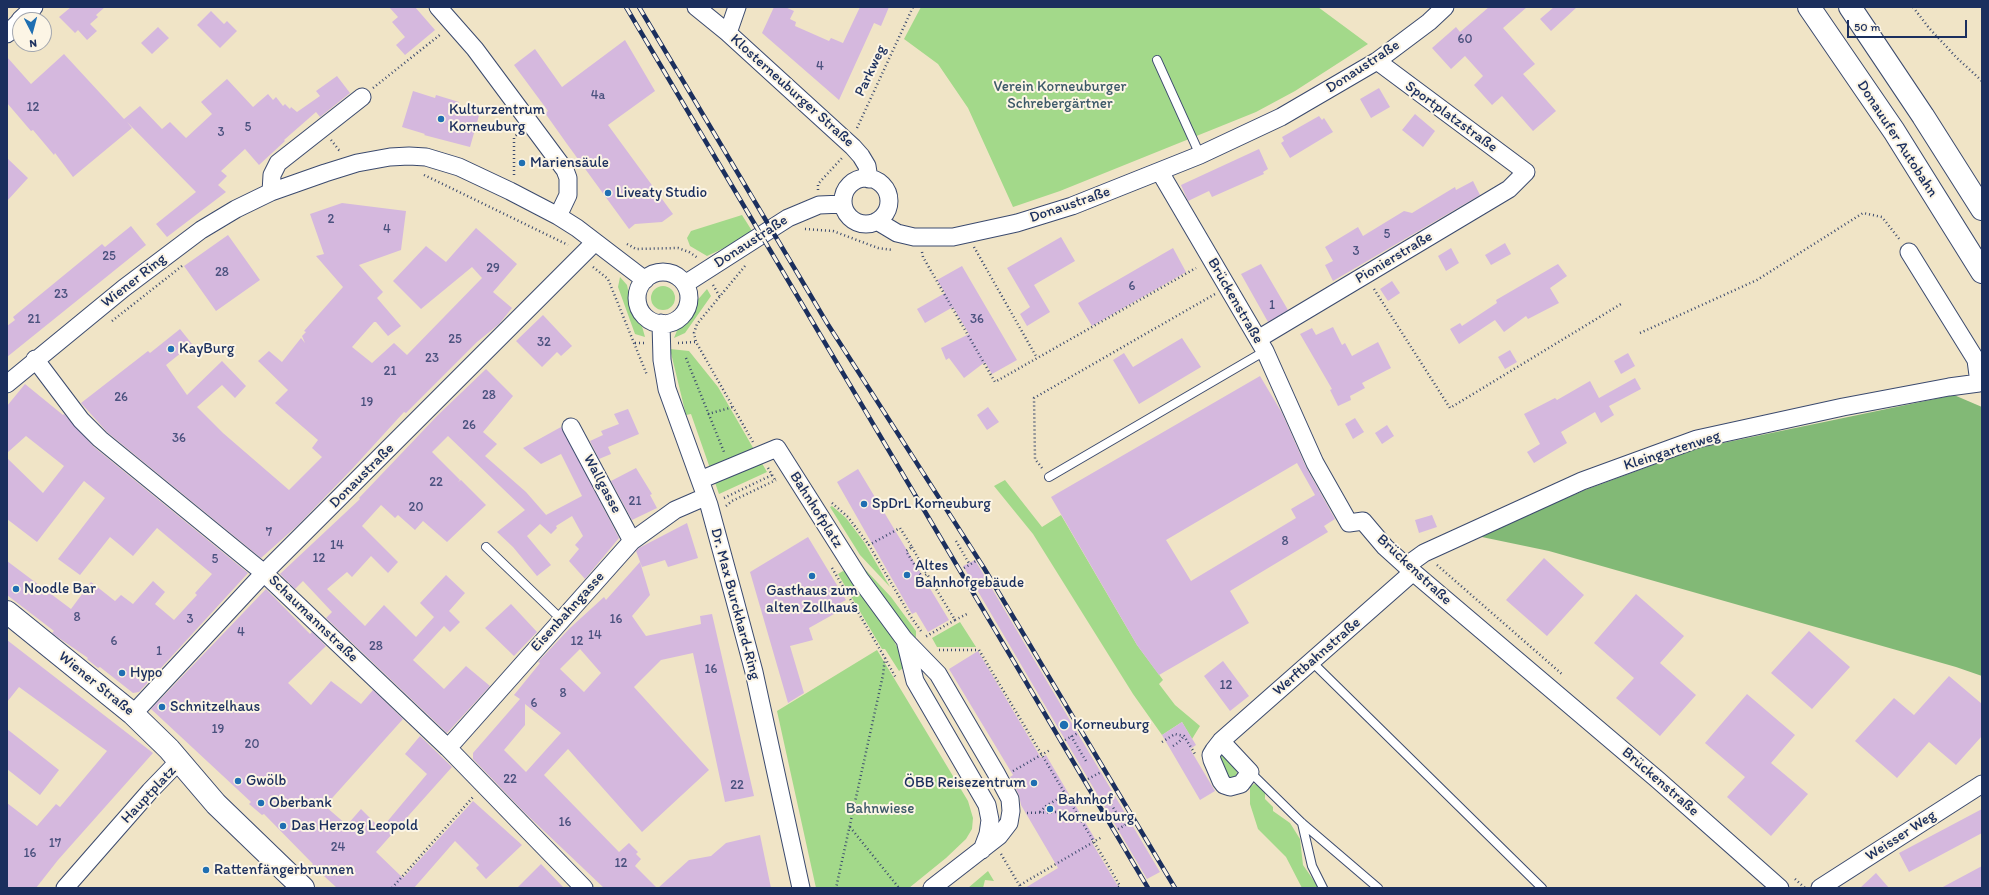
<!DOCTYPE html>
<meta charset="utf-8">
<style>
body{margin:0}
#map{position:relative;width:1989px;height:895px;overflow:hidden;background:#f0e4c6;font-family:Itim,sans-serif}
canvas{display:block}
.frame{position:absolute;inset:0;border:8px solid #1b2f5e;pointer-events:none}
.north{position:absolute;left:12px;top:12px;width:40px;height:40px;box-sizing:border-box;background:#fcf5e5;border:1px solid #a2a6af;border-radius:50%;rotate:174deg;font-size:11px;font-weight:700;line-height:16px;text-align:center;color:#1b2f5e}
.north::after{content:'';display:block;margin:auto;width:14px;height:18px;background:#1f6fb2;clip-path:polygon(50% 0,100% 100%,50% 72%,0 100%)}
.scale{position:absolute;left:1847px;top:20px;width:120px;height:18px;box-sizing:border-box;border:2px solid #1b2f5e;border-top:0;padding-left:5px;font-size:12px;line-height:14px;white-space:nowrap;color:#1b2f5e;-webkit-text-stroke:3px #fcf5e5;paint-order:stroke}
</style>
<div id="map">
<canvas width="1989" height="895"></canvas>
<div class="frame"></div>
<div class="north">N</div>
<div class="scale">50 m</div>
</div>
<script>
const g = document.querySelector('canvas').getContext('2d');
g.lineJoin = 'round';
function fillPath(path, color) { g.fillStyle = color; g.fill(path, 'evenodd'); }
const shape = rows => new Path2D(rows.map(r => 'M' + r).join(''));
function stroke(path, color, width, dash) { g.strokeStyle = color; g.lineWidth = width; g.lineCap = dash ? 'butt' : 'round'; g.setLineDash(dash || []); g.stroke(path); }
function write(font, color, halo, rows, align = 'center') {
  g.font = font + ' Itim,sans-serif'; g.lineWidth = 4; g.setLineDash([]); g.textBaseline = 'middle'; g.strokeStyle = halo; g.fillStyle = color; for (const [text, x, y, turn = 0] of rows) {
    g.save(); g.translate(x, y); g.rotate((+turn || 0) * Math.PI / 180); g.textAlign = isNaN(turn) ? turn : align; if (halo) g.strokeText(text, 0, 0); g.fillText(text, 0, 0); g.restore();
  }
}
fillPath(shape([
 [921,7,1318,7,1368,44,1295,91,1256,112,1060,191,1013,207,968,108,938,64,904,39],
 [742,215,754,234,707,256,690,246,687,238,691,231],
 [620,277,627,285,632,308,640,319,645,337,635,334,618,287],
 '651 298a12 12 0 1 1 24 0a12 12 0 1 1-24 0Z',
 [707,289,711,296,685,333,674,338,678,328,690,317,695,303],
 [670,349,689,351,718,387,767,472,719,494,691,414,686,415],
 [1005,480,1042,527,1061,515,1137,645,1163,680,1159,684,1175,705,1200,726,1192,739,1182,722,1162,735,1133,694,1033,534,994,486],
 [832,506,846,518,864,542,890,587,860,555,830,507],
 [862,566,891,597,916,631,916,638,904,625],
 [843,571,845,572,892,637,901,655,903,668,899,671,885,649,882,649,838,574],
 [960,622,976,647,937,647,932,638],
 [877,650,968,801,973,818,972,829,966,839,946,858,909,888,816,888,777,711],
 [1218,753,1221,753,1236,769,1237,772,1236,777,1227,778],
 [1254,784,1259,785,1265,790,1265,799,1273,807,1273,811,1290,823,1300,839,1303,865,1319,888,1302,888,1286,857,1258,829,1250,804,1250,787],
 [988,871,994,881,985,880,983,888,968,888]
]), '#a3d98a');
fillPath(shape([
 [1954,395,1982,407,1982,676,1956,667,1549,551,1477,536,1585,490,1699,448]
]), '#82b976');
fillPath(shape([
 [71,7,105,7,96,15,98,17,90,24,97,31,87,40,78,30,75,33,59,17],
 [389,7,415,7,435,30,405,55,396,45,405,37,392,22,398,17],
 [774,7,785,7,794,11,790,19,796,22,795,26,829,41,831,38,843,43,860,7,889,7,881,26,874,23,839,100,762,33],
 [1489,7,1527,7,1503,28,1535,64,1523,74,1556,111,1533,131,1502,96,1492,105,1474,85,1483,76,1465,56,1451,69,1432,48,1456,27,1460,32],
 [1554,7,1577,7,1551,31,1540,19],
 [211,11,224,24,227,21,237,31,220,48,197,25],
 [158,27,169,38,152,54,141,43],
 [625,40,655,91,608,125,673,214,662,222,635,224,629,229,567,144,545,113,548,111,514,65,535,49,562,87],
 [64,54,124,119,140,106,162,129,170,122,186,138,212,114,201,102,227,79,253,107,268,94,273,100,276,97,283,106,285,104,290,109,291,107,297,112,320,96,316,91,337,76,350,93,320,117,316,112,284,140,285,141,259,165,245,149,221,171,227,176,218,185,226,192,167,237,156,224,196,192,127,122,132,128,73,177,55,153,54,155,33,130,31,131,7,103,7,57,31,84],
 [1379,88,1390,107,1371,118,1360,99],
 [413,91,435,98,436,95,459,102,458,105,480,112,470,147,424,135,425,134,402,127],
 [1415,114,1435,131,1423,147,1402,130],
 [1319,116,1322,120,1324,118,1333,132,1290,158,1281,143,1284,141,1282,137],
 [1259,149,1268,169,1263,172,1264,174,1212,197,1209,191,1188,201,1181,185],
 [7,158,28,178,7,201],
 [1473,181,1480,195,1333,281,1325,265,1333,261,1325,247,1358,227,1363,236,1404,211,1412,213,1455,187,1456,190],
 [342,203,406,211,401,250,359,265,383,292,377,298,401,326,388,336,376,322,374,322,352,347,372,363,394,343,407,355,482,278,472,267,421,309,393,281,426,246,446,262,476,228,517,264,493,292,512,308,499,324,477,342,406,413,404,412,352,469,298,525,261,558,107,432,81,403,148,351,150,353,180,329,192,344,166,365,187,395,222,361,246,386,235,398,222,385,197,407,223,433,289,490,322,457,312,448,318,440,275,403,288,390,258,361,269,351,282,362,301,338,305,343,302,336,306,332,304,331,343,287,316,256,324,254,310,214],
 [131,226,146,245,7,357,7,326,15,320,13,317,102,244,105,247],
 [228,235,260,280,216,311,184,266],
 [1061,237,1075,261,1034,285,1050,312,1027,326,1020,314,1030,307,1007,268],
 [1505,243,1511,254,1491,265,1485,255],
 [1173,248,1186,272,1092,326,1078,303],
 [1451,248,1459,263,1446,271,1438,256],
 [1261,264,1288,310,1268,322,1241,274],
 [1558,264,1567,276,1550,288,1559,303,1528,319,1526,316,1504,332,1495,320,1459,344,1450,329,1460,323,1462,326,1497,303,1496,300],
 [962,266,1017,360,992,374,985,362,964,378,949,358,946,360,941,348,969,334,953,307,925,323,917,309,945,293,937,280],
 [1392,281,1400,293,1388,301,1380,289],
 [543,315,572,346,561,356,557,352,542,367,516,341],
 [1333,327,1342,345,1345,343,1352,356,1378,342,1391,368,1362,383,1365,388,1350,396,1351,400,1338,406,1330,390,1332,389,1300,334,1312,328,1316,335],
 [1182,338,1201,367,1139,404,1113,360,1124,353,1133,367],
 [1510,350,1517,362,1505,369,1498,357],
 [1628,353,1635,366,1621,374,1614,361],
 [486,369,513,396,483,432,497,444,485,456,526,492,547,516,546,515,582,496,561,454,541,464,523,448,561,427,619,538,585,579,569,561,579,549,575,545,583,536,572,516,556,526,557,528,551,534,540,524,527,536,551,565,537,576,513,547,497,532,525,510,448,436,432,452,460,480,458,482,461,480,486,505,447,542,423,521,415,530,398,515,395,518,381,505,362,526,398,562,388,573,371,556,352,577,347,572,327,589,365,626,384,605,416,637,434,617,420,603,446,575,465,593,449,611,460,622,450,632,444,626,413,660,444,689,466,666,490,686,447,733,326,618,332,612,303,581,295,589,280,574,360,499,359,498,438,415],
 [1260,376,1282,413,1306,467,1335,519,1324,526,1328,532,1230,591,1249,623,1159,675,1137,645,1051,497],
 [1297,463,1315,495,1291,509,1296,518,1191,581,1166,540],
 [1635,378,1641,389,1609,406,1614,415,1601,423,1595,412,1561,432,1567,443,1534,463,1527,452,1540,444,1524,414,1555,398,1557,400,1590,381,1599,398],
 [25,384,63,415,64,414,94,447,248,573,139,692,133,693,100,667,98,668,87,659,88,658,56,636,52,633,54,631,7,595,7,561,71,609,91,582,115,601,121,595,133,604,153,581,165,592,155,604,174,620,197,595,195,593,212,574,157,528,133,556,110,537,80,575,58,559,105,498,84,481,37,542,7,519,7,458,43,493,64,466,26,436,7,453,7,406],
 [988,407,999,422,987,430,977,415],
 [628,409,639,434,608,447,611,454,599,459,590,441,603,435,601,431,619,424,614,414],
 [1355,418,1364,432,1353,439,1345,424],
 [1387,425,1394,436,1382,444,1375,433],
 [636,468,652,494,650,495,657,508,632,520,611,481],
 [858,469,949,620,928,632,916,612,912,614,837,482],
 [1432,515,1437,527,1419,533,1415,520],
 [687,523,698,558,668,567,665,560,642,567,636,551,639,548],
 [808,537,846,600,831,608,834,614,809,628,813,640,790,646,804,693,788,703,750,572],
 [1544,558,1584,595,1547,636,1506,600],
 [975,560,1160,872,1147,879,963,566],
 [640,562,650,595,632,616,646,636,701,624,700,616,712,614,754,796,725,802,693,653,661,660,634,687,709,770,642,832,568,749,544,775,619,852,629,843,638,852,636,854,641,859,635,866,657,888,604,888,524,812,473,759,473,753,520,699,514,695,540,663,538,662,570,628,604,597,606,600],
 [580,649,601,673,584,692,560,669],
 [525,704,561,733,526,772,504,750,525,725],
 [266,589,310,634,312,632,326,646,288,683,311,705,331,681,361,704,373,690,403,719,325,806,347,825,361,809,381,829,427,774,405,754,420,736,452,767,376,852,403,878,473,801,522,845,486,879,476,868,479,865,455,841,414,888,337,888,312,865,313,864,264,814,262,815,249,804,251,802,151,709],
 [1636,594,1684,636,1660,663,1696,695,1660,736,1616,698,1634,678,1594,643],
 [511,604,537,632,514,656,485,628],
 [1809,631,1850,667,1812,709,1771,673],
 [7,640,153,753,58,860,36,888,7,888,7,803,37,826,56,804,60,807,107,751,19,687,7,702],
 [978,651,1041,758,1046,755,1095,839,1091,841,1119,888,1025,888,1058,868,1021,805,1019,795,1010,777,1013,775,949,669],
 [1223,661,1249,696,1230,711,1204,676],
 [1949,676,1982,704,1982,736,1956,765,1929,742,1897,778,1855,741,1894,698,1914,715],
 [1747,694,1795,735,1771,763,1808,794,1771,836,1727,797,1745,777,1705,743],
 [1182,722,1196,745,1190,749,1215,791,1200,800,1162,735],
 [7,729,59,770,40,795,7,769],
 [1982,809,1982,833,1909,872,1899,853],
 [760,835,771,888,658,888,689,860,711,856,726,843],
 [541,864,564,888,517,888],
 [1982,866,1982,888,1941,888],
 [1876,873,1889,888,1860,888]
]), '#d5b8de');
const lane = shape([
 [1157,60,1200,155],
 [1049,477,1265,351],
 [486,547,561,619],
 [1312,662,1542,888],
 [1250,772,1302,823,1378,888],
 [1302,823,1312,866,1323,888]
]);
const street = shape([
 [438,7,475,49,565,170,568,178,568,195,558,216],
 [696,7,728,33,853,147,861,156,867,166,869,179],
 [20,20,34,7],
 [728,33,737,7],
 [7,34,20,21],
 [1160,172,1265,351,1315,463,1349,523,1363,521,1385,547,1406,566,1658,780,1780,888],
 '843 201a23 23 0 1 1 46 0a23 23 0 1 1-46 0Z',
 [271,192,272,175,278,163,362,97],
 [877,221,897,233,914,237,953,237,1017,223,1072,206,1200,155,1281,117,1377,61,1429,22,1445,7],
 '637 298a26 26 0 1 1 52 0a26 26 0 1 1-52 0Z',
 [685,284,788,218,819,205,843,204],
 [661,323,662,360,667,389,709,505,734,597,754,672,801,888],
 [1258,339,1509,189,1526,172,1377,61],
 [35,359,81,420,100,439,264,573,448,748,584,888],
 [7,384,124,288,201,230,236,209,271,192,325,173,357,163,390,157,409,156,426,157,459,167,510,191,558,216,577,228,645,280],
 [571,427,632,541],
 [700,480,777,448,860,579,904,639,938,674,996,773,1010,799,1011,811,1009,823,999,836,932,888],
 [1406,566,1424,553,1582,481,1697,439,1843,407,1949,387,1979,383,1976,360,1909,252],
 [905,640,915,681,987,805,990,820,988,834,982,850],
 [133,714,264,573,595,242],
 [1221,741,1250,772,1241,784,1230,787,1224,785,1221,781,1212,760,1211,755,1214,750,1221,741,1413,572],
 [448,748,632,541,675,510,705,497],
 [65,888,150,791,179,761],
 [1820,888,1982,784]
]);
const primary = shape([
 [7,612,133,714,169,749,216,804,303,888]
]);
const highway = shape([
 [1809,7,1894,131,1982,272],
 [1850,7,1923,116,1982,209]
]);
stroke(lane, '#3b4a6e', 10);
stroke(street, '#3b4a6e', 19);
stroke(primary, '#3b4a6e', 24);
stroke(highway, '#3b4a6e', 24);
stroke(shape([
 [1913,7,1929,28,1957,58,1982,81],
 [373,88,441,34],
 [857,128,913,7],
 [331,140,339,150,342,150],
 [424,175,568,245],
 [514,175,514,138,518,133],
 [818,190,818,184,842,158],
 [805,229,833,231,878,248,893,250],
 [627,244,636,249,678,248,689,252,698,258],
 [974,247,1037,358],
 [922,252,923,257,995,382,1196,268],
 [745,266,697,324,694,333,696,342,753,442],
 [593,267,608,279,647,375],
 [713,285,720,297],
 [1374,289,1450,408,1621,304],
 [112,321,182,266],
 [1640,333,1757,280,1863,213,1882,217,1900,240],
 [635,343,645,343],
 [678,343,696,342],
 [686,358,724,452],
 [708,414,733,407],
 [768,468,775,480],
 [1042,468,1035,459,1034,398,1215,294],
 [724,498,772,475],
 [832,503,848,517,869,545],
 [726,506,732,501,776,480],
 [956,541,970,565],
 [912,547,927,574],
 [1437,565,1563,675],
 [832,568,885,658,883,675,836,888],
 [964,568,976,561],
 [955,620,969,613],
 [921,631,911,617,869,545,900,528,912,547,906,551,922,577,927,574,955,620,925,637],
 [939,650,979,650,1112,872,1120,886,1117,888],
 [885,658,896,678],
 [1071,736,1086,761],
 [1065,740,1078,733],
 [1162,742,1175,734,1184,736,1195,754],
 [1173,746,1179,742,1184,736],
 [1013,771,1050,750],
 [1088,779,1101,772],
 [1109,801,1124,825],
 [1040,812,1046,806,1064,795],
 [1027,813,1057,812,1062,810],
 [850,827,899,888],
 [1118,829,1131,822],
 [1001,854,1021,888],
 [1795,879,1805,888],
 [1020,885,1102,837],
 [392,888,473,797]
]), '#3b4a6e', 2.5, [1, 3]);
stroke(lane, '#fff', 8);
stroke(street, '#fff', 17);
stroke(primary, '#fff', 22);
stroke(highway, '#fff', 22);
const rail = shape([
 [626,7,1148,888],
 [639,7,827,323,984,568,1175,888]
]);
stroke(rail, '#1b2f5e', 4.5);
stroke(rail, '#fcf5e5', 3, [9]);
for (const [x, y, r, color] of [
 [441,119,4,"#1f6fb2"],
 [522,163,4,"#1f6fb2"],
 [608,193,4,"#1f6fb2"],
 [171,349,4,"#1f6fb2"],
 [864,504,4,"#1f6fb2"],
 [907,575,4,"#1f6fb2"],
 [812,576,4,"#1f6fb2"],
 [16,589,4,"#1f6fb2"],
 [122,673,4,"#1f6fb2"],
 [162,707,4,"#1f6fb2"],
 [1064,725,5,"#1f6fb2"],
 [238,781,4,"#1f6fb2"],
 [1034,783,4,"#1f6fb2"],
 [261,803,4,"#1f6fb2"],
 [1050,809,4,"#1f6fb2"],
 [283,826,4,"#1f6fb2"],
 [206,870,4,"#1f6fb2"]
]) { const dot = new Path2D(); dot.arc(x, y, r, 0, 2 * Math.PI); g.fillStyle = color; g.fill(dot); stroke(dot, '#fcf5e5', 1.5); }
write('13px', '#4a517e', null, [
 ["60",1465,40],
 ["4",820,67],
 ["4a",598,96],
 ["12",33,108],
 ["5",248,128],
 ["3",221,133],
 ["2",331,220],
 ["4",387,230],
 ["5",1387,235],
 ["3",1356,252],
 ["25",109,257],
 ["29",493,269],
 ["28",222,273],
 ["6",1132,287],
 ["23",61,295],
 ["1",1272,306],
 ["21",34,320],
 ["36",977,320],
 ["25",455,340],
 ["32",544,343],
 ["23",432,359],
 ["21",390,372],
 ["28",489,396],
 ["26",121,398],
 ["19",367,403],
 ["26",469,426],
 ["36",179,439],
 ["22",436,483],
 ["21",635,502],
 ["20",416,508],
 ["7",269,533],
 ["8",1285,542],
 ["14",337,546],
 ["12",319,559],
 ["5",215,560],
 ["8",77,618],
 ["3",190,620],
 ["16",616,620],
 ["4",241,633],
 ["14",595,636],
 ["6",114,642],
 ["12",577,642],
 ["28",376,647],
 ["1",159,652],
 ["16",711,670],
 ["12",1226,686],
 ["8",563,694],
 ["6",534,704],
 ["19",218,730],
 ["20",252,745],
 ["22",510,780],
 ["22",737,786],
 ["16",565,823],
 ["17",55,844],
 ["24",338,848],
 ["16",30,854],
 ["12",621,864]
]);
write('15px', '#1b2f5e', '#fcf5e5', [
 ["Donaustraße",1363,67,-33],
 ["Parkweg",871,71,-65],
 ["Klosterneuburger Straße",792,91,42],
 ["Sportplatzstraße",1451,117,36],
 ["Donauufer Autobahn",1897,139,57],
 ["Donaustraße",1070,205,-19],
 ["Donaustraße",751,242,-33],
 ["Pionierstraße",1394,258,-31],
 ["Wiener Ring",134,281,-38],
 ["Brückenstraße",1235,301,60],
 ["Kleingartenweg",1672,451,-18],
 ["Donaustraße",362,476,-45],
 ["Wallgasse",602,484,62],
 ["Bahnhofplatz",816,510,58],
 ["Brückenstraße",1414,570,43],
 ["Dr. Max Burckhard-Ring",735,604,75],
 ["Eisenbahngasse",568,612,-48],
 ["Schaumannstraße",313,619,44],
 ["Werftbahnstraße",1317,657,-41],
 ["Wiener Straße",96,684,39],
 ["Brückenstraße",1660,782,41],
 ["Hauptplatz",149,795,-47],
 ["Weisser Weg",1901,836,-33]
]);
write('15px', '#3d5a69', '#fcf5e5', [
 ["Verein Korneuburger",1060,87],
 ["Schrebergärtner",1060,104],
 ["Bahnwiese",880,809]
]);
write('15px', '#1b2f5e', '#fcf5e5', [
 ["Kulturzentrum",449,110],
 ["Korneuburg",449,127],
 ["Mariensäule",530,163],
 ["Liveaty Studio",616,193],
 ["KayBurg",179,349],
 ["SpDrL Korneuburg",872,504],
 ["Altes",915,566],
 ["Bahnhofgebäude",915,583],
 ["Noodle Bar",24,589],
 ["Gasthaus zum",812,591,"center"],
 ["alten Zollhaus",812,608,"center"],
 ["Hypo",130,673],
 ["Schnitzelhaus",170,707],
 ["Korneuburg",1073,725],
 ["Gwölb",246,781],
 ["ÖBB Reisezentrum",1026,783,"right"],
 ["Bahnhof",1058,800],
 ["Korneuburg",1058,817],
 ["Oberbank",269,803],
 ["Das Herzog Leopold",291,826],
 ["Rattenfängerbrunnen",214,870]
], 'left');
</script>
